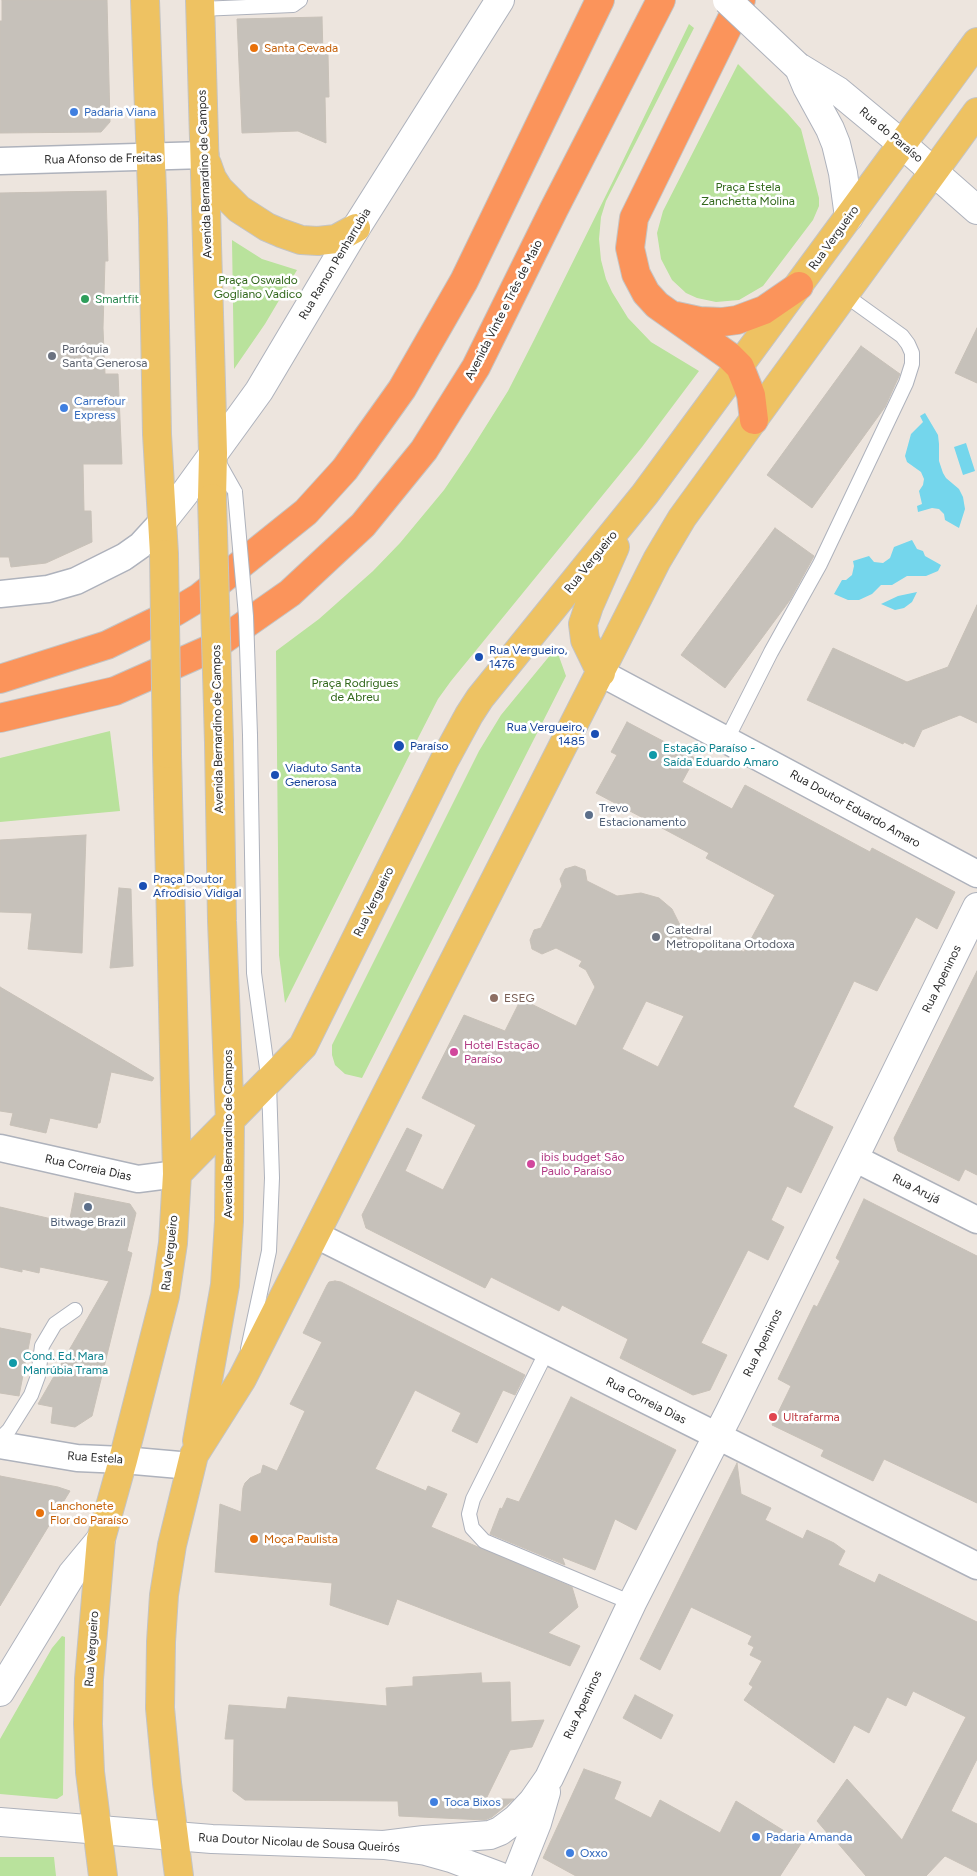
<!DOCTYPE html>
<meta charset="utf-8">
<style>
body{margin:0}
canvas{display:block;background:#ede5de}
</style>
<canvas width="977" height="1876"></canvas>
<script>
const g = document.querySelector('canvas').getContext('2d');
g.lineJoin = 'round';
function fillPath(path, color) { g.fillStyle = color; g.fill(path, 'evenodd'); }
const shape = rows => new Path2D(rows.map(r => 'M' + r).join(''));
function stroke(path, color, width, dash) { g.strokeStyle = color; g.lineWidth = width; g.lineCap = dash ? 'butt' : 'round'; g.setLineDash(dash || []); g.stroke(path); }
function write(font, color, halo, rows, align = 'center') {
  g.font = font + ' Figtree,sans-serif'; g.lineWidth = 5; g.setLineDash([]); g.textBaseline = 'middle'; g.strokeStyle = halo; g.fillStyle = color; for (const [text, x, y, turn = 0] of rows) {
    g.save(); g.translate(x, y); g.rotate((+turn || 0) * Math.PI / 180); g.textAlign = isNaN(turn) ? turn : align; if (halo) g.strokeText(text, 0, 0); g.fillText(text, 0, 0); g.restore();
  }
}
fillPath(shape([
 [689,24,694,28,606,201,601,217,599,239,601,260,606,279,612,292,628,318,651,342,699,371,642,447,451,681,438,699,416,742,285,1003,279,955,276,651,319,619,373,571,400,543,444,490,469,453,508,391,534,340,615,177],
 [738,64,788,114,801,129,819,198,819,206,813,220,763,286,739,300,716,302,697,298,686,293,672,280,661,259,657,233,663,211],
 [232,240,262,259,297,270,265,324,234,369],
 [556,648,566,676,362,1078,345,1074,335,1065,332,1055,332,1045,479,751,501,715],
 [110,731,120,811,0,822,0,758],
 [62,1636,65,1637,63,1795,57,1799,0,1794,0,1739,52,1648],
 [0,1857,54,1857,56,1876,0,1876]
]), '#b9e29c');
fillPath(shape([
 [925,413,938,435,939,444,939,461,943,473,946,478,959,489,963,497,965,509,959,528,945,520,944,514,939,509,932,508,918,512,917,506,922,504,919,491,923,485,924,479,921,472,907,462,905,456,911,434,923,422,920,416],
 [966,443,975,471,963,475,954,447],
 [912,540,917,549,923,551,925,556,941,565,938,571,926,576,907,576,892,585,881,585,872,594,859,600,848,600,834,594,842,580,846,580,852,575,854,566,853,561,869,556,874,562,883,563,890,558,894,547],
 [917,592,912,602,904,608,895,610,881,604,898,596]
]), '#74d6ec');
const building = shape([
 [2,0,107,0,110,122,101,132,0,133,0,21,2,21,2,0],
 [322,17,323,54,328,54,329,97,325,97,326,143,298,131,242,133,237,19,322,17],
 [106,191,108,261,105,261,103,328,105,374,118,374,122,464,83,464,84,511,91,511,92,542,46,563,11,567,9,557,0,557,0,193,106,191],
 [977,328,977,383,955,373,977,328],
 [861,346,900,374,885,407,812,508,767,475,861,346],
 [775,528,814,556,790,600,725,688,681,655,775,528],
 [977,605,977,723,960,715,922,730,914,747,904,742,903,744,807,700,833,648,907,682,948,667,977,605],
 [627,722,695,758,682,782,732,809,745,785,870,852,872,848,955,892,937,929,916,917,877,991,854,981,793,1107,833,1127,801,1193,787,1186,771,1220,784,1227,768,1260,748,1250,701,1343,727,1355,710,1390,693,1395,620,1358,628,1339,562,1305,559,1311,491,1277,485,1288,366,1228,362,1215,407,1128,422,1135,405,1171,443,1190,476,1125,422,1098,464,1015,505,1031,521,999,576,1026,595,987,586,970,579,966,582,961,556,948,542,954,532,949,530,940,534,930,541,928,562,886,560,879,565,869,575,866,585,870,587,881,617,896,641,893,659,898,672,909,685,935,709,948,725,942,744,952,775,895,706,858,709,853,596,793,617,755,611,752,627,722],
 [646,1001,684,1016,658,1067,622,1049,646,1001],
 [86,835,82,953,28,949,32,913,0,912,0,840,86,835],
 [119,888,131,889,133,966,110,968,119,888],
 [977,971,977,1175,965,1169,959,1181,898,1151,894,1138,977,971],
 [0,987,154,1078,152,1081,111,1072,100,1123,98,1123,97,1128,50,1118,46,1133,10,1125,13,1113,0,1111,0,987],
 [75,1193,130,1204,136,1213,127,1251,132,1253,92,1416,75,1427,51,1423,53,1407,38,1404,109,1281,40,1267,39,1273,22,1269,22,1272,0,1267,0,1207,69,1223,75,1193],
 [864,1199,977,1256,977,1503,884,1459,873,1481,821,1456,824,1450,772,1425,791,1386,778,1379,814,1305,817,1307,840,1261,836,1258,864,1199],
 [335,1281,341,1282,525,1375,515,1395,503,1390,477,1443,452,1431,461,1413,415,1390,375,1469,426,1491,428,1486,447,1494,431,1527,572,1587,578,1607,548,1633,580,1646,570,1666,397,1599,388,1625,330,1605,332,1583,215,1572,220,1504,241,1512,243,1488,245,1483,250,1478,261,1473,263,1465,277,1471,305,1411,290,1404,322,1342,303,1333,327,1285,329,1282,335,1281],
 [0,1328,31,1334,19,1396,0,1393,0,1328],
 [571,1397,676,1450,636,1530,615,1519,595,1570,562,1557,565,1565,490,1534,500,1508,502,1509,507,1498,519,1502,571,1397],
 [737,1463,741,1494,771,1508,765,1520,803,1539,807,1530,834,1543,845,1551,838,1565,875,1583,879,1574,977,1622,977,1759,951,1811,977,1824,977,1872,945,1856,926,1876,866,1876,830,1834,829,1835,817,1821,847,1779,902,1840,966,1717,913,1691,906,1706,887,1697,869,1733,854,1725,834,1763,744,1700,753,1687,749,1684,762,1661,750,1655,754,1647,748,1644,752,1636,691,1607,660,1670,640,1659,737,1463],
 [0,1476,58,1487,70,1491,0,1606,0,1476],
 [481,1673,482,1683,510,1682,511,1722,544,1720,532,1747,510,1750,486,1799,514,1799,492,1817,485,1820,399,1816,398,1801,245,1800,233,1791,234,1739,225,1739,229,1705,286,1709,288,1697,387,1706,386,1688,413,1686,413,1677,481,1673],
 [635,1695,673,1715,661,1739,623,1718,635,1695],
 [584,1769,621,1782,614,1799,651,1818,660,1800,720,1833,736,1801,802,1842,780,1876,576,1876,543,1858,584,1769]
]);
fillPath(building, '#c6c1ba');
stroke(building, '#c8c1b8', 1);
const lane = shape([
 [200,9,293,5,300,0],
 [217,460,235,492],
 [727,739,771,652,820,564,906,383,912,364,912,353,908,344,902,336,845,295],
 [248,1349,269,1251,272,1178,269,1083,254,973,250,735],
 [547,1351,473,1499,469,1514,472,1528,484,1541,632,1603],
 [0,1439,9,1430,31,1395,38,1376,42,1346,55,1324,75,1310]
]);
const street = shape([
 [0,161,205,155],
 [0,594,48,589,76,581,124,557,141,545,162,522],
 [601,673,977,874],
 [0,1148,138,1179,177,1174],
 [854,1158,977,1220],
 [316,1235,977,1566],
 [0,1445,77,1458,123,1460,191,1466]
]);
const secondary = shape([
 [797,66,838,91,902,144,977,210],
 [799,68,807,87,830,129,836,144,843,173,849,217],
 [162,522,185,493,259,391,356,228,500,0],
 [0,1692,72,1574,101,1539],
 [0,1822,212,1839,384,1845,426,1851,451,1858,499,1876],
 [384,1845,424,1840,490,1835,500,1831,516,1819,533,1801,549,1778,632,1603,730,1411,977,907],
 [516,1876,537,1823,546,1792]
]);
const primary = shape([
 [145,0,153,219,157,434,164,554],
 [200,0,213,453,212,498],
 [207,164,212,178,219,189,239,209,267,227,281,233,301,240,318,241,336,239,356,228],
 [601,673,585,640,583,624,589,606,615,547],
 [177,1174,303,1046,444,761,469,715,480,698,645,494,977,42],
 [197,1441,225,1285,229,1221,230,1122,222,921,219,743],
 [103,1876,90,1772,88,1724,89,1679,101,1539,123,1460,165,1296,173,1243,177,1174,167,754],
 [179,1876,167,1783,160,1708,161,1642,164,1595,172,1545,194,1455,242,1379,657,560,682,518,977,112]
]);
const highway = shape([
 [741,0,634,218,630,248,636,274,646,293,657,305,729,356,740,367,751,395,754,420],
 [676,316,699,321,722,322,737,320,764,310,799,286],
 [0,679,107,645,175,612,200,597,306,512,345,469,402,389,464,281,600,0],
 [0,718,115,691,210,649,290,593,363,525,424,450,476,367,554,209,661,0]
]);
stroke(lane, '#aeb2bc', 16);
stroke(street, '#aeb2bc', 29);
stroke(secondary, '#aeb2bc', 30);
stroke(primary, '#c4c4c4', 30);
stroke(highway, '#c4c4c4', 30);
stroke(lane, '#fff', 14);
stroke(street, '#fff', 26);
stroke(secondary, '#fff', 28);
stroke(primary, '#eec262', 28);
stroke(highway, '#fb945b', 28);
const laneBridge = shape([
 [235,492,246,616,250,735]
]);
const secondaryBridge = shape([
 [727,0,797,66]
]);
const primaryBridge = shape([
 [212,498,219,743],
 [164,554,167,754]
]);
stroke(laneBridge, '#aeb2bc', 16, []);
stroke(secondaryBridge, '#aeb2bc', 30, []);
stroke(primaryBridge, '#c4c4c4', 30, []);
stroke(laneBridge, '#fff', 14);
stroke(secondaryBridge, '#fff', 28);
stroke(primaryBridge, '#eec262', 28);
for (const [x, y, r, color] of [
 [254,48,5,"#e8710a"],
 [74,112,5,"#3f7fe0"],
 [85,299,5,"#2e9e5b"],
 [52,356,5,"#6b7280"],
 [64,408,5,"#3f7fe0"],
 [479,657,5,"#1a4fb4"],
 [595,734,5,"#1a4fb4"],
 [399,746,6,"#1a4fb4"],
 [653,755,5,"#0f9aa8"],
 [275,775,5,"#1a4fb4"],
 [589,815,5,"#5c6f8a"],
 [143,886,5,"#1a4fb4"],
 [656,937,5,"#6b7280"],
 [494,998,5,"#8d6e63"],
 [454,1052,5,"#d1479c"],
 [531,1164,5,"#d1479c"],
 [88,1207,5,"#5c6f8a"],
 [13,1363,5,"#0f9aa8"],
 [773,1417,5,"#e0444e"],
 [40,1513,5,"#e8710a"],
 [254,1539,5,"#e8710a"],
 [434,1802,5,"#3f7fe0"],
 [756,1837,5,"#3f7fe0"],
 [570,1853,5,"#3f7fe0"]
]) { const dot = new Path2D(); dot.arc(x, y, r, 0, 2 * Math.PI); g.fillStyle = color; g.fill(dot); stroke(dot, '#fff', 2); }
write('12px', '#c56008', '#fff', [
 ["Santa Cevada",264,48],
 ["Lanchonete",50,1506],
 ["Flor do Paraíso",50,1520],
 ["Moça Paulista",264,1539]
], 'left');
write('12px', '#366cbe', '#fff', [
 ["Padaria Viana",84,112],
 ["Carrefour",74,401],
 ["Express",74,415],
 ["Toca Bixos",444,1802],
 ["Padaria Amanda",766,1837],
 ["Oxxo",580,1853]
], 'left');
write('12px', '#2c2c2c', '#fff', [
 ["Rua do Paraíso",891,135,40],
 ["Rua Afonso de Freitas",103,159,-1],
 ["Avenida Bernardino de Campos",205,174,-92],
 ["Rua Vergueiro",834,238,-54],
 ["Rua Ramon Penharrubia",335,264,-59],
 ["Avenida Vinte e Três de Maio",504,310,-63],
 ["Rua Vergueiro",591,562,-51],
 ["Avenida Bernardino de Campos",218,729,-91],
 ["Rua Doutor Eduardo Amaro",855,809,29],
 ["Rua Vergueiro",374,902,-64],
 ["Rua Apeninos",942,979,-64],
 ["Avenida Bernardino de Campos",228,1134,-90],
 ["Rua Correia Dias",88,1168,12],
 ["Rua Arujá",916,1189,27],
 ["Rua Vergueiro",170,1253,-84],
 ["Rua Apeninos",763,1343,-64],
 ["Rua Correia Dias",646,1401,27],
 ["Rua Estela",95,1458,4],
 ["Rua Vergueiro",92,1649,-86],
 ["Rua Apeninos",583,1705,-65],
 ["Rua Doutor Nicolau de Sousa Queirós",299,1843,3]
]);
write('12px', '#32681c', '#fff', [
 ["Praça Estela",748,187],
 ["Zanchetta Molina",748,201],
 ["Praça Oswaldo",258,280],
 ["Gogliano Vadico",258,294],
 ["Praça Rodrigues",355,683],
 ["de Abreu",355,697]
]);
write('12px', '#27864d', '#fff', [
 ["Smartfit",95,299]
], 'left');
write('12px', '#5b616d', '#fff', [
 ["Paróquia",62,349],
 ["Santa Generosa",62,363],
 ["Catedral",666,930],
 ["Metropolitana Ortodoxa",666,944]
], 'left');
write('12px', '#164399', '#fff', [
 ["Rua Vergueiro,",489,650],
 ["1476",489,664],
 ["Rua Vergueiro,",585,727,"right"],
 ["1485",585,741,"right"],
 ["Paraíso",410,746],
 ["Viaduto Santa",285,768],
 ["Generosa",285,782],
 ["Praça Doutor",153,879],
 ["Afrodisio Vidigal",153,893]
], 'left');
write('12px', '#0d838f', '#fff', [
 ["Estação Paraíso -",663,748],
 ["Saída Eduardo Amaro",663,762],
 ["Cond. Ed. Mara",23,1356],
 ["Manrúbia Trama",23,1370]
], 'left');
write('12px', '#4e5e75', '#fff', [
 ["Trevo",599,808],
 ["Estacionamento",599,822],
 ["Bitwage Brazil",88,1222,"center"]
], 'left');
write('12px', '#785e54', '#fff', [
 ["ESEG",504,998]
], 'left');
write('12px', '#b23c85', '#fff', [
 ["Hotel Estação",464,1045],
 ["Paraíso",464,1059],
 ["ibis budget São",541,1157],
 ["Paulo Paraíso",541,1171]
], 'left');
write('12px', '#be3a42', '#fff', [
 ["Ultrafarma",783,1417]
], 'left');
</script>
